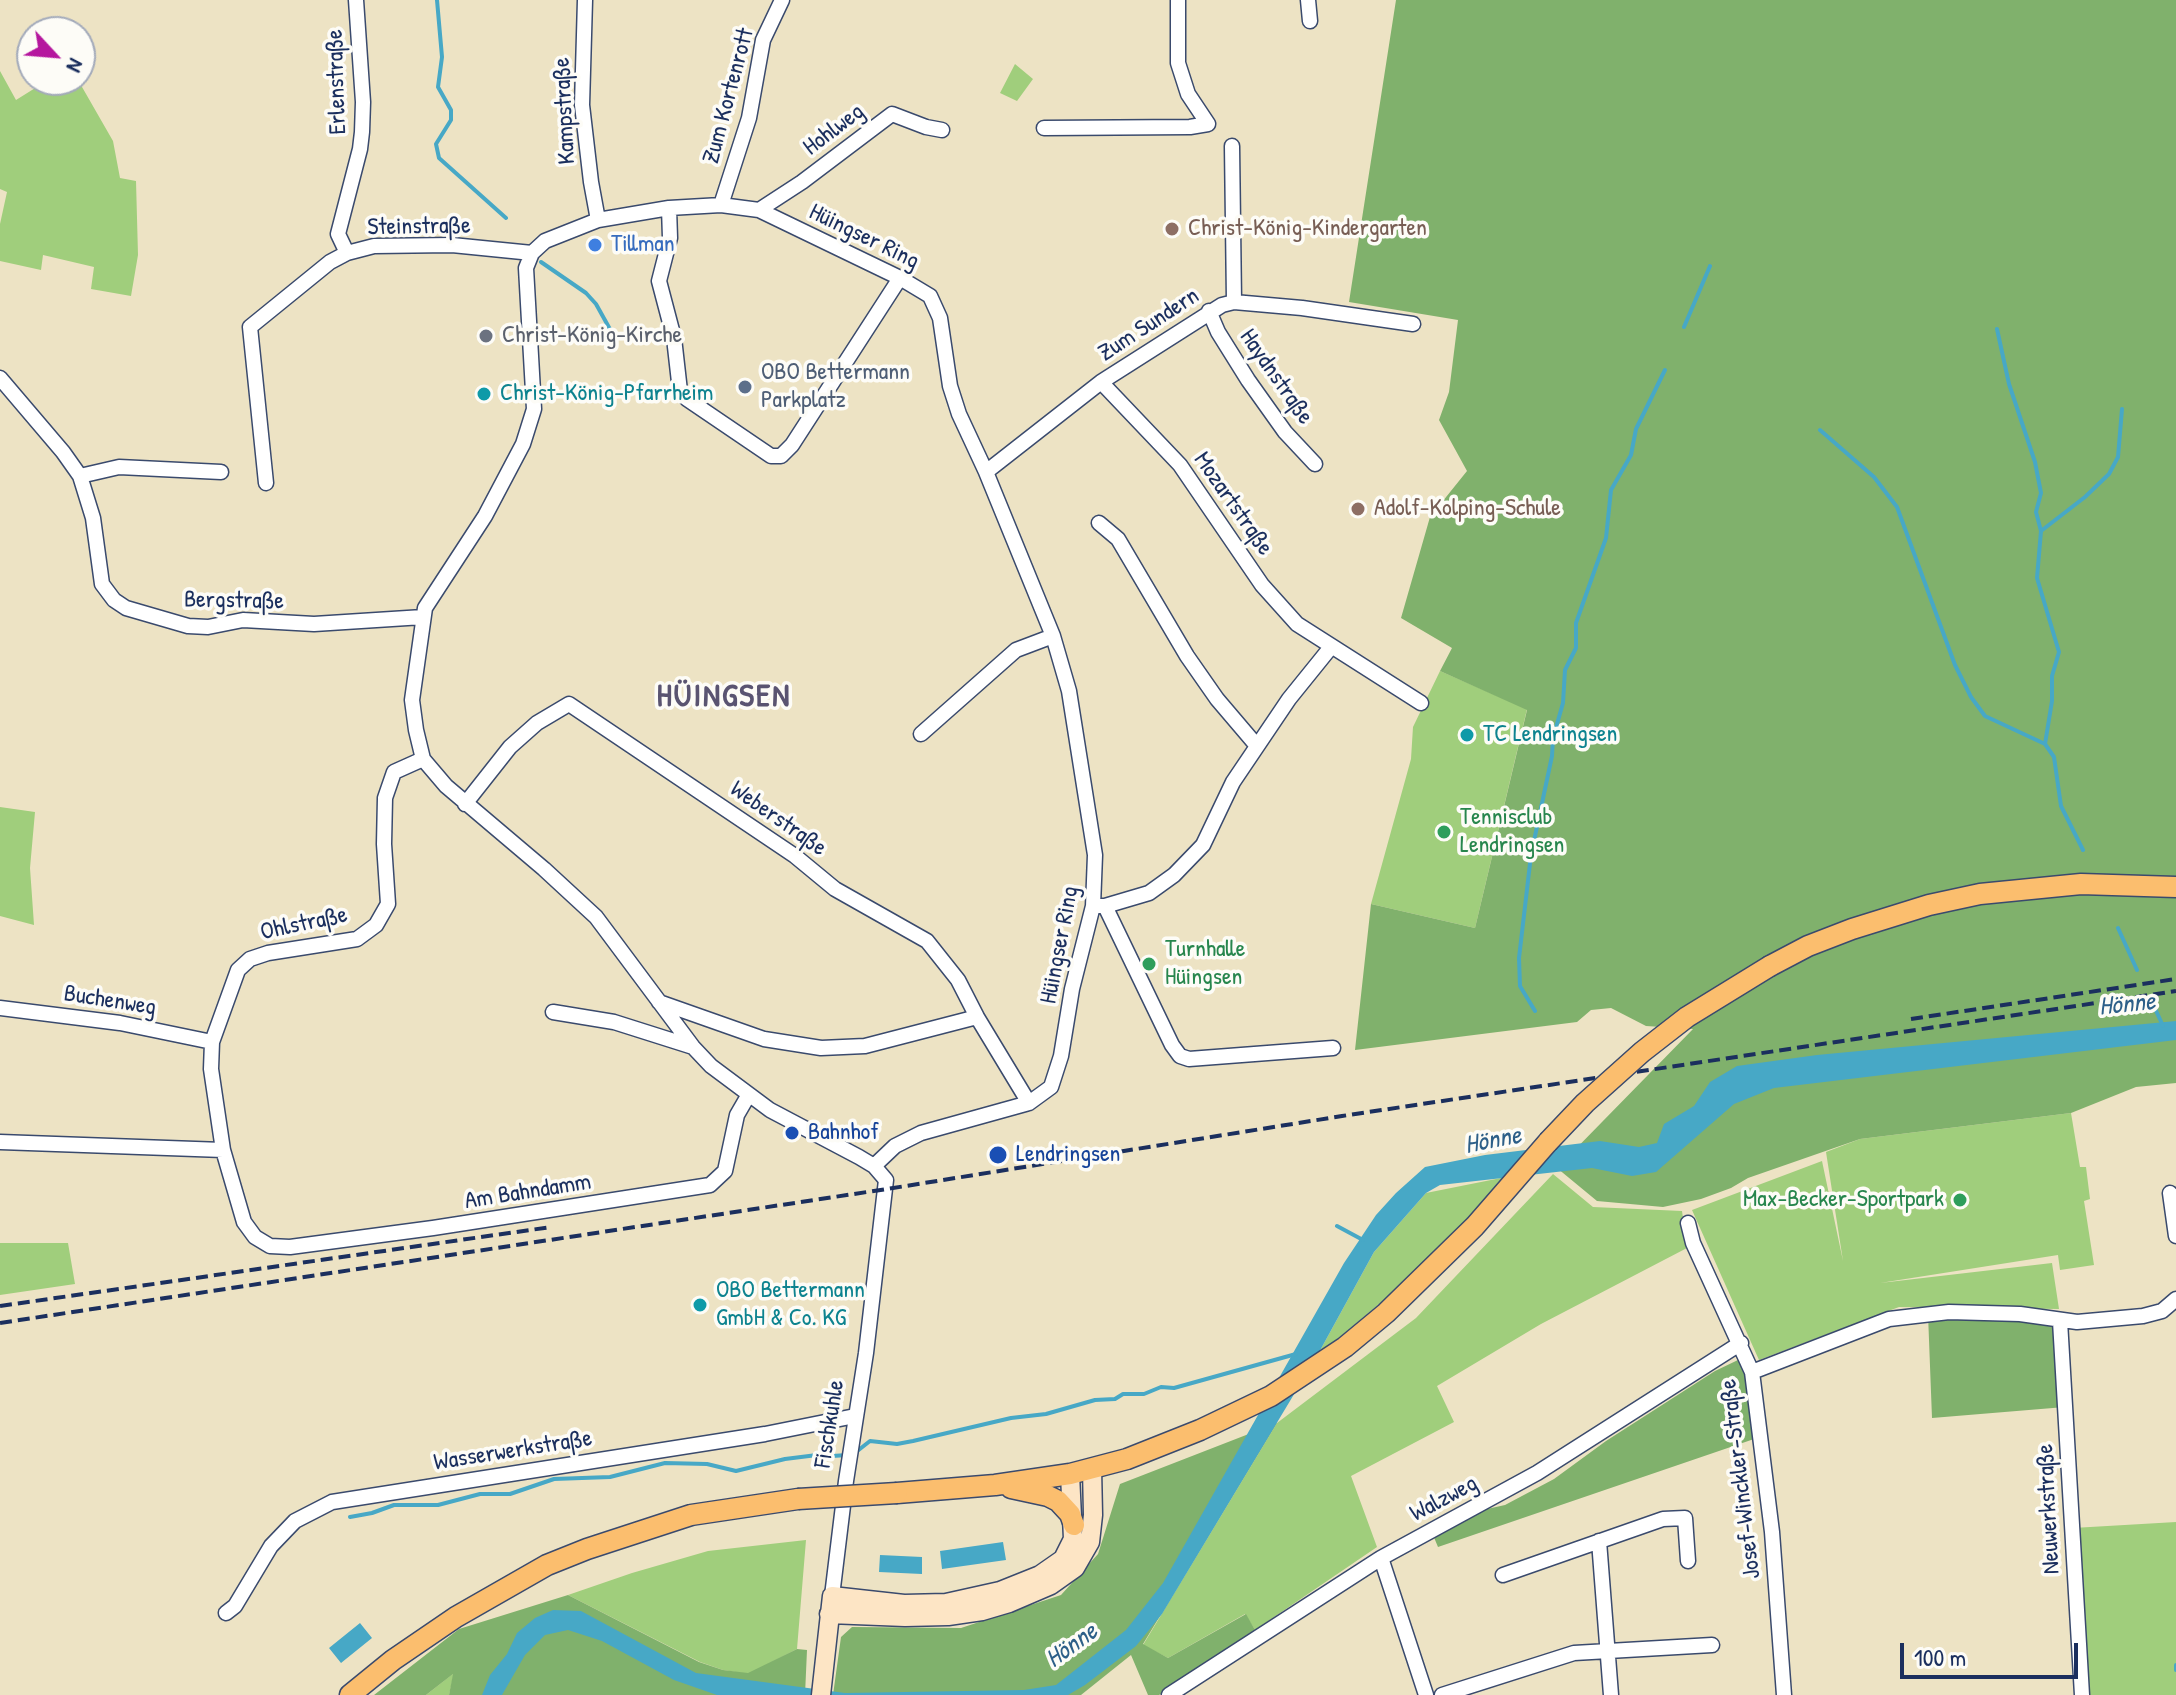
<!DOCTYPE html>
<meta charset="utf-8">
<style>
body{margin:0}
#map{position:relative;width:2176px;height:1695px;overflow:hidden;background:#ede3c4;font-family:"Patrick Hand",sans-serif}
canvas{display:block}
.north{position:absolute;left:16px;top:16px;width:80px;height:80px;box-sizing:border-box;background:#fdfcf7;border:2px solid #a3aaba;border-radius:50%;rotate:116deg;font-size:22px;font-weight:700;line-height:32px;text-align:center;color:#1b2f5e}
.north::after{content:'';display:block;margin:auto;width:28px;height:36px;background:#b5179e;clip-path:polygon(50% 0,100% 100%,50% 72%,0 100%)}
.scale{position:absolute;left:1900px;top:1643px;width:178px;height:36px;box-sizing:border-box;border:4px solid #1b2f5e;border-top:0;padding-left:10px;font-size:24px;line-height:28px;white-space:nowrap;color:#1b2f5e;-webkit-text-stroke:6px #fdfcf7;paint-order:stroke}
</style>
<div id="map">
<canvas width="2176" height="1695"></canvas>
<div class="north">N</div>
<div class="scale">100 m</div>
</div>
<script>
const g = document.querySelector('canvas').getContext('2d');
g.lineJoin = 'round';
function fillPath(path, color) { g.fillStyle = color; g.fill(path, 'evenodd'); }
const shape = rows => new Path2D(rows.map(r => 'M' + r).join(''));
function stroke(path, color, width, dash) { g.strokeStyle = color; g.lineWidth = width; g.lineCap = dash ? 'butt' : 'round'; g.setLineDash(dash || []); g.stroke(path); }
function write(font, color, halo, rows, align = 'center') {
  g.font = font + ' "Patrick Hand",sans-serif'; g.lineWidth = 7; g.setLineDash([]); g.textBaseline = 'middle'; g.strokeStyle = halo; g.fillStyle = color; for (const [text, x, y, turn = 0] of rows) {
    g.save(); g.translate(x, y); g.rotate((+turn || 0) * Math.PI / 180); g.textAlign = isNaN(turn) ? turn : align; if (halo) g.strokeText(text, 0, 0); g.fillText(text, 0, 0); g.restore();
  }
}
fillPath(shape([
 [1015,64,1033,79,1017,101,1000,93],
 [0,71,16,100,48,80,61,80,65,85,78,80,113,141,120,178,136,181,138,255,131,296,91,289,94,267,43,255,41,270,0,261,0,224,7,192,0,189],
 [1440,671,1527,709,1475,928,1371,904,1411,759,1413,727],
 [0,807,35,812,30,868,34,925,0,916],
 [2071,1113,2080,1167,2086,1167,2090,1199,2084,1201,2094,1265,2060,1270,2058,1255,1880,1283,2052,1263,2059,1309,1899,1307,1759,1360,1692,1210,1822,1161,1843,1261,1826,1152,1860,1139],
 [1553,1174,1593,1207,1682,1211,1687,1248,1541,1324,1437,1386,1454,1422,1351,1476,1377,1547,1255,1630,1245,1614,1168,1658,1143,1645,1277,1423,1416,1318],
 [1506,1177,1421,1269,1317,1356,1374,1252,1426,1193],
 [0,1243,68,1243,75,1284,0,1295],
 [2176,1522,2176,1695,2082,1695,2073,1528],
 [806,1540,797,1649,748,1674,723,1670,700,1662,568,1595,632,1573,708,1551],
 [454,1673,449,1695,426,1695]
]), '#a0ce7c');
fillPath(shape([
 [1396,0,2176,0,2176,1083,2136,1087,2071,1113,1860,1139,1748,1178,1731,1188,1701,1199,1663,1207,1597,1201,1557,1168,1693,1029,1646,1026,1611,1008,1591,1010,1577,1022,1355,1050,1371,904,1475,928,1527,710,1440,671,1452,648,1401,618,1430,517,1467,471,1439,420,1449,392,1458,320,1349,302],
 [1928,1314,2060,1321,2065,1407,1932,1418],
 [1738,1360,1742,1362,1749,1388,1757,1438,1438,1547,1433,1535,1487,1509,1505,1505,1554,1479,1606,1441,1715,1371],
 [1277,1423,1143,1644,1168,1658,1246,1614,1255,1630,1159,1695,1148,1695,1131,1655,1081,1695,833,1695,841,1637,852,1627,961,1628,1061,1595,1098,1554,1120,1484],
 [568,1595,699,1662,723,1670,748,1673,797,1649,807,1650,805,1695,449,1695,453,1674,426,1695,374,1695,459,1629]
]), '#80b16c');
fillPath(shape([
 [2176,1021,2176,1040,1774,1088,1734,1104,1656,1172,1632,1176,1592,1168,1440,1185,1426,1193,1374,1252,1317,1356,1162,1614,1136,1646,1085,1685,1068,1695,717,1695,674,1680,602,1641,568,1630,545,1635,525,1655,502,1695,482,1695,490,1675,507,1654,517,1633,535,1618,553,1610,581,1611,696,1673,845,1693,1024,1690,1056,1685,1126,1630,1163,1583,1344,1263,1376,1215,1396,1193,1425,1167,1485,1155,1600,1141,1639,1147,1657,1143,1664,1124,1694,1106,1710,1082,1737,1066,1817,1055],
 [1003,1542,1006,1560,942,1569,940,1551],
 [880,1555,922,1557,922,1574,879,1572],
 [360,1623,372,1638,341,1663,329,1648]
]), '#47a8c6');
stroke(shape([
 [437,0,442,57,438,87,451,110,451,120,436,144,439,158,506,218],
 [541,262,586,293,596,304,611,331],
 [1684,327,1710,266],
 [1997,329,2009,384,2035,462,2041,493,2036,512,2041,531,2037,578,2059,652,2052,676,2052,701,2045,744,2054,757,2061,806,2083,850],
 [1820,430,1874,477,1897,507,1955,665,1971,697,1985,716,2045,744],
 [2041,531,2085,497,2109,474,2118,457,2122,409],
 [2118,928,2137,970],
 [2152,1002,2163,1026],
 [1535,1011,1520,986,1519,958,1531,855,1552,756,1553,738,1563,703,1565,670,1576,648,1576,623,1606,538,1611,490,1631,455,1636,429,1665,370],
 [1337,1226,1363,1240],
 [856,1452,870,1441,897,1444,913,1441,1011,1418,1046,1414,1095,1400,1115,1399,1123,1394,1144,1394,1161,1387,1174,1388,1296,1354],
 [350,1517,372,1513,394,1505,438,1505,480,1494,510,1494,554,1479,610,1477,665,1463,707,1464,736,1471,785,1459,825,1454,832,1456,848,1455],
 [2176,1665,2176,1670]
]), '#47a8c6', 4);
const minor = shape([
 [585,0,582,105,591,182,598,220],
 [1308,0,1310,21],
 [1044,128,1190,127,1208,124,1188,94,1178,63,1178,0],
 [1232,146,1234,302],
 [721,205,749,118,763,40,782,0],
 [669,208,670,238,659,281,674,338,680,391,687,399,771,456,781,456,792,445,900,278],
 [759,210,802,182,892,114,926,127,942,130],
 [347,253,338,234,360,149,362,132,363,102,356,0],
 [1209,311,1218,332,1248,380,1285,432,1315,464],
 [0,378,63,452,80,476,93,518,102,584,114,600,126,608,188,626,208,627,243,620,314,624,423,617],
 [1101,382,1180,465,1262,585,1297,624,1421,703],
 [986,472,1101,382,1222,305,1234,302,1302,308,1413,324],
 [80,476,119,467,221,472],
 [266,483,250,327,330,262,347,253,374,246,452,245,532,253],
 [1099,523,1118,539,1187,656,1217,699,1257,746],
 [921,734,1016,650,1053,636],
 [465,804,510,747,537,723,569,704,795,856,835,889,927,941,958,980,977,1017,1029,1103],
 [1093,906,1105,906,1149,893,1174,875,1203,845,1233,782,1289,699,1331,647],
 [1105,906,1172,1045,1180,1056,1189,1059,1333,1048],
 [659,1002,764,1039,821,1048,865,1046,977,1017],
 [0,1008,120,1023,212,1042],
 [553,1012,614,1022,693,1047],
 [0,1142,223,1150,211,1069,212,1042,238,970,250,959,268,953,357,939,376,925,388,904,384,844,385,798,394,772,423,759],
 [223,1150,244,1222,255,1237,270,1246,290,1247,433,1228,710,1185,725,1171,737,1115,748,1096],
 [2170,1193,2176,1236],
 [1688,1223,1693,1243,1752,1372,1772,1532,1784,1695],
 [2060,1321,2082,1695],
 [1752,1372,1889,1319,1949,1312,2020,1314,2077,1322,2143,1316,2162,1311,2176,1299],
 [1599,1541,1611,1695],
 [1381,1558,1426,1695],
 [1503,1575,1663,1519,1685,1518,1688,1561],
 [832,1596,846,1481,866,1353,886,1180,874,1166,859,1157,770,1110,711,1066,693,1047,596,917,544,869,446,786,423,759,416,730,412,700,425,608,485,516,523,444,534,409,526,268,532,253,545,241,598,220,669,208,721,205,759,210,900,278,930,296,940,318,950,386,959,414,986,472,1053,636,1069,691,1095,855,1093,906,1072,989,1061,1056,1051,1087,1029,1103,921,1133,895,1146,874,1166],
 [226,1613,235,1606,271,1546,295,1521,332,1502,765,1434,855,1416],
 [1169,1695,1381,1558,1537,1473,1741,1343],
 [1442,1695,1574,1653,1712,1645]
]);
const secondary = shape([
 [829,1614,905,1617,948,1616,982,1611,1009,1603,1051,1585,1075,1568,1090,1542,1093,1515,1092,1468],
 [821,1695,832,1596,904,1604,946,1603,1000,1591,1040,1575,1063,1559,1073,1539,1070,1474]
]);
const primary = shape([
 [1770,966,1808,946,1852,929,1929,905,1980,894,2081,884,2176,887],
 [1011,1488,1048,1496,1058,1501,1070,1514,1074,1525],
 [897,1493,995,1485,1070,1474,1127,1459,1200,1430,1271,1396,1345,1347,1386,1313,1475,1226,1548,1142],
 [350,1695,393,1660,456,1617,547,1565,587,1549,691,1515,798,1499]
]);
stroke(minor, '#3a4a6d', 17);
stroke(secondary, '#3a4a6d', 21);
stroke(primary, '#3a4a6d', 23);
stroke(minor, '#fff', 14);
stroke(secondary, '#fde5c5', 18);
stroke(primary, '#fbbe6e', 20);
stroke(shape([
 [1911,1019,2176,979],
 [0,1306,551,1227],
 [0,1323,887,1189,1342,1116,2176,991]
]), '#1b2f5e', 4, [12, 6]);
const primaryBridge = shape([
 [1548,1142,1585,1103,1642,1052,1687,1017,1770,966],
 [798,1499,897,1493]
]);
stroke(primaryBridge, '#3a4a6d', 23, []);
stroke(primaryBridge, '#fbbe6e', 20);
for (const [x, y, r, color] of [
 [1172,229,8,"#8d6e63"],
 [595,245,8,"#3f7fe0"],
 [486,336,8,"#6b7280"],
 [745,387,8,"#5c6f8a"],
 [484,394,8,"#0f9aa8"],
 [1358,509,8,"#8d6e63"],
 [1467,735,8,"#0f9aa8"],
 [1444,832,8,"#2e9e5b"],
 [1149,964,8,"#2e9e5b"],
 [792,1133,8,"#1a4fb4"],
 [998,1155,10,"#1a4fb4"],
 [1960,1200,8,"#2e9e5b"],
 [700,1305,8,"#0f9aa8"]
]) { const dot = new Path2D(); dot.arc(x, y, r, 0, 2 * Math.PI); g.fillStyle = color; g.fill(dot); stroke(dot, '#fdfcf7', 3); }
write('24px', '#1b2f5e', '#fdfcf7', [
 ["Erlenstraße",337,82,-92],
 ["Zum Kortenrott",729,96,-75],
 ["Kampstraße",565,111,-93],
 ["Hohlweg",834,130,-37],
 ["Steinstraße",419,227,-1],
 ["Hüingser Ring",864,237,26],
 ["Zum Sundern",1149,325,-33],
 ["Haydnstraße",1276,377,55],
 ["Mozartstraße",1233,504,55],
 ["Bergstraße",234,601,1],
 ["Weberstraße",778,819,35],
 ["Ohlstraße",304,924,-12],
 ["Hüingser Ring",1060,945,-79],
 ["Buchenweg",110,1001,9],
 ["Am Bahndamm",528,1192,-9],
 ["Fischkuhle",830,1424,-81],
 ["Wasserwerkstraße",513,1451,-9],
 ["Josef-Winckler-Straße",1741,1479,-97],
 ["Walzweg",1444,1499,-28],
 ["Neuwerkstraße",2049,1509,-93]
]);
write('24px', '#785e54', '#fdfcf7', [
 ["Christ-König-Kindergarten",1188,229],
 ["Adolf-Kolping-Schule",1374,509]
], 'left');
write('24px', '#366cbe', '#fdfcf7', [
 ["Tillman",611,245]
], 'left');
write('24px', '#5b616d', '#fdfcf7', [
 ["Christ-König-Kirche",502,336]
], 'left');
write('24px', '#4e5e75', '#fdfcf7', [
 ["OBO Bettermann",761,373],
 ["Parkplatz",761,401]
], 'left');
write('24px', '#0d838f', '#fdfcf7', [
 ["Christ-König-Pfarrheim",500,394],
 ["TC Lendringsen",1483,735],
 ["OBO Bettermann",716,1291],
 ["GmbH & Co. KG",716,1319]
], 'left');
write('24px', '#27864d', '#fdfcf7', [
 ["Tennisclub",1460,818],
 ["Lendringsen",1460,846],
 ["Turnhalle",1165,950],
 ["Hüingsen",1165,978],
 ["Max-Becker-Sportpark",1944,1200,"right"]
], 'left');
write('24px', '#164399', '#fdfcf7', [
 ["Bahnhof",808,1133],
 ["Lendringsen",1016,1155]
], 'left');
write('italic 26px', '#2d5f88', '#fdfcf7', [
 ["Hönne",2127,1005,-6],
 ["Hönne",1493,1141,-11],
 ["Hönne",1072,1646,-36]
]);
g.letterSpacing = '2px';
write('bold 32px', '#5a5471', '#fdfcf7', [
 ["HÜINGSEN",724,697]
]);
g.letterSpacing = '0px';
</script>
